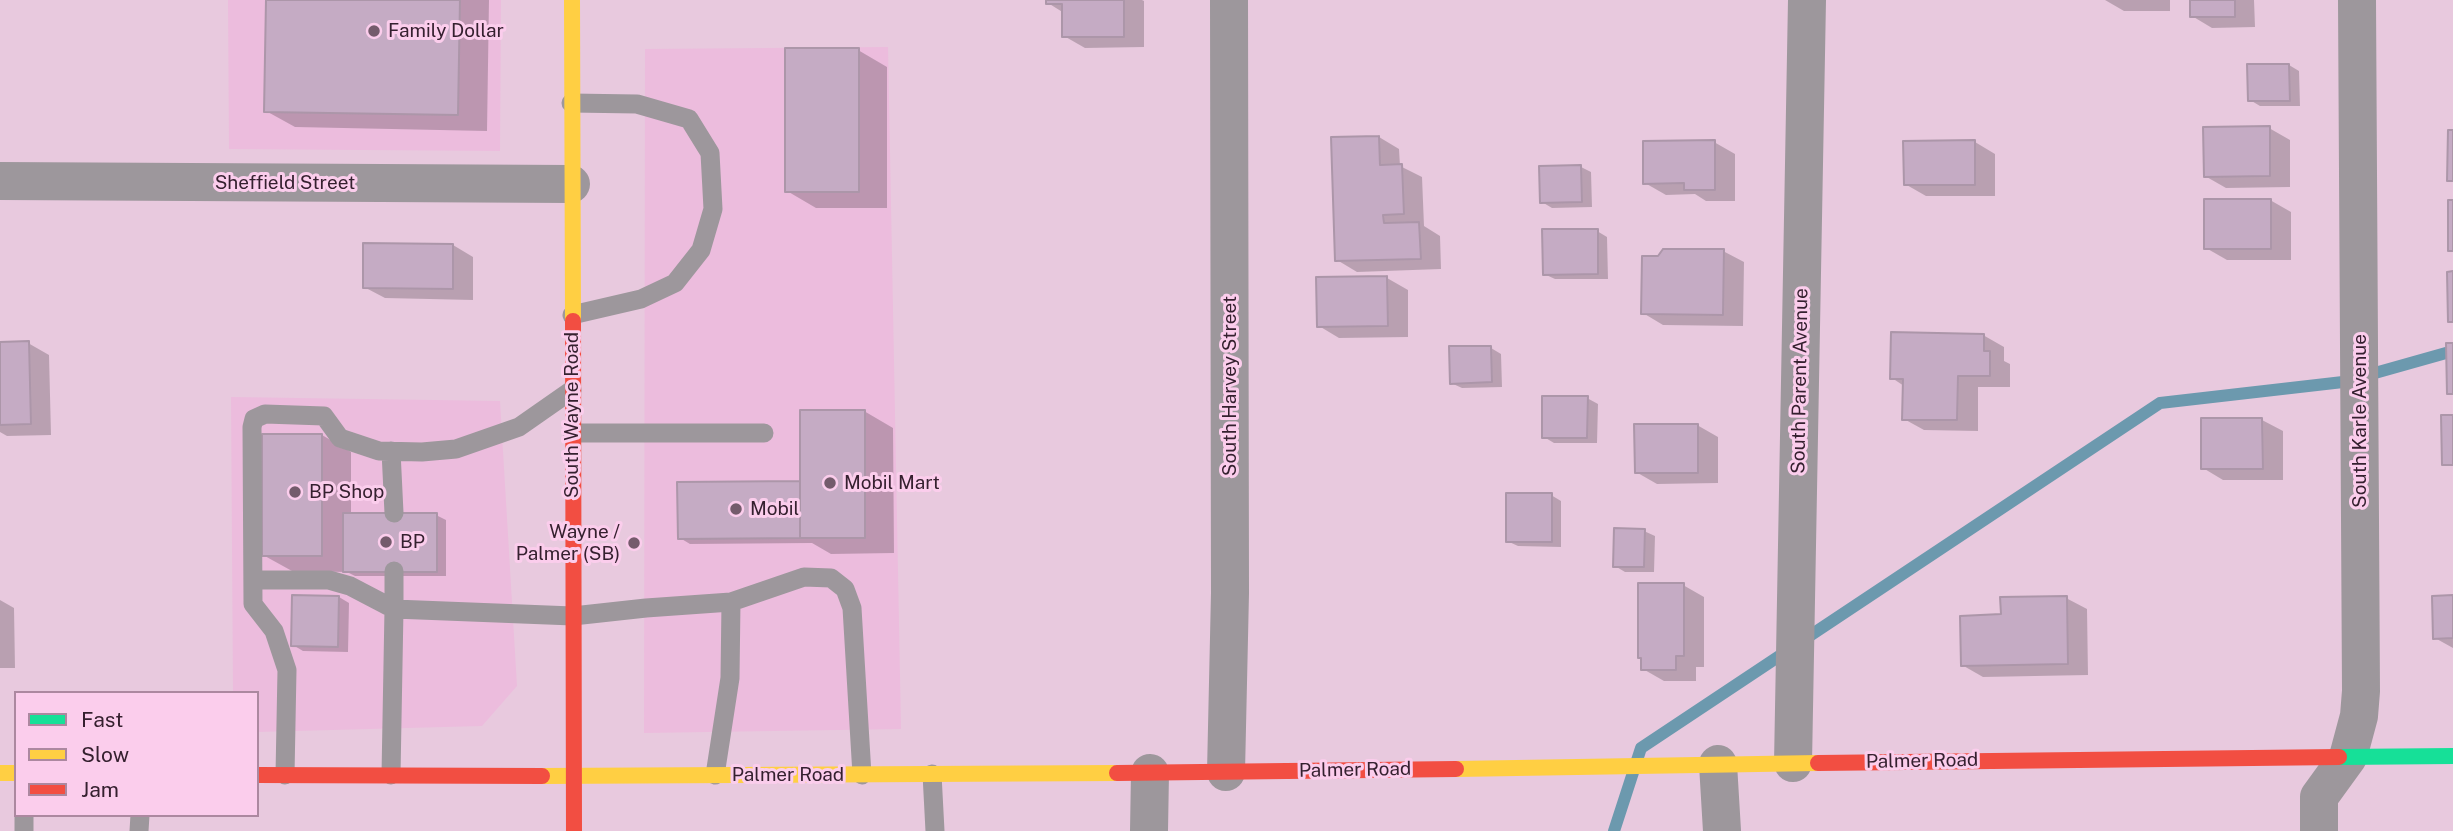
<!DOCTYPE html>
<style>
body{margin:0}
#map{position:relative;width:2453px;height:831px;overflow:hidden;background:#e8c9de;font-family:"Public Sans",sans-serif}
canvas{display:block}
.legend{position:absolute;left:14px;top:691px;width:245px;height:126px;box-sizing:border-box;background:#fbcdec;border:2px solid #ac88a0;margin:0;padding:9px 12px;list-style:none;font-size:21px;color:#35202f}
.legend li{display:flex;align-items:center;gap:14px;height:35px}
.legend b{width:35px;border:2px solid #ac88a0}
</style>
<div id="map">
<canvas width="2453" height="831"></canvas>
<ul class="legend">
<li><b style="height:9px;background:#16e098"></b>Fast</li>
<li><b style="height:9px;background:#ffcf43"></b>Slow</li>
<li><b style="height:9px;background:#f24e42"></b>Jam</li>
</ul>
</div>
<script>
const g = document.querySelector('canvas').getContext('2d');
g.lineJoin = 'round';
function fillPath(path, color) { g.fillStyle = color; g.fill(path, 'evenodd'); }
const shape = rows => new Path2D(rows.map(r => 'M' + r).join(''));
function stroke(path, color, width, dash) { g.strokeStyle = color; g.lineWidth = width; g.lineCap = dash ? 'butt' : 'round'; g.setLineDash(dash || []); g.stroke(path); }
function write(font, color, halo, rows, align = 'center') {
  g.font = font + ' "Public Sans",sans-serif'; g.lineWidth = 6; g.setLineDash([]); g.textBaseline = 'middle'; g.strokeStyle = halo; g.fillStyle = color; for (const [text, x, y, turn = 0] of rows) {
    g.save(); g.translate(x, y); g.rotate((+turn || 0) * Math.PI / 180); g.textAlign = isNaN(turn) ? turn : align; if (halo) g.strokeText(text, 0, 0); g.fillText(text, 0, 0); g.restore();
  }
}
fillPath(shape([
 [228,0,501,0,500,151,229,149],
 [888,47,901,729,644,733,645,49],
 [231,397,500,401,517,686,482,726,257,732,257,693,233,693]
]), '#ecbcdd');
fillPath(shape([
 [267,0,489,0,487,131,295,127,266,111],
 [1048,0,1142,0,1144,1,1144,47,1085,48,1064,36,1064,13,1048,3],
 [2105,0,2170,0,2170,11,2124,11],
 [2192,0,2254,0,2255,27,2212,28,2192,16],
 [858,50,887,67,887,208,816,208,787,191],
 [2289,65,2299,71,2300,106,2260,106,2250,100],
 [2269,128,2290,140,2290,187,2226,188,2205,176],
 [1379,137,1399,149,1400,166,1422,177,1424,226,1440,236,1441,269,1357,272,1337,260],
 [1714,142,1735,154,1735,201,1706,201,1695,194,1666,195,1645,183],
 [1975,142,1995,154,1995,196,1926,196,1905,184],
 [1581,167,1591,172,1592,207,1552,208,1542,202],
 [2270,200,2291,212,2291,260,2227,260,2206,248],
 [1597,231,1607,237,1608,279,1555,279,1544,274],
 [453,245,473,257,473,300,385,298,364,287],
 [1723,251,1744,262,1743,326,1663,325,1643,313,1659,257],
 [1387,278,1408,290,1408,337,1339,338,1319,326],
 [1983,335,2004,347,2004,361,2010,364,2010,387,1978,387,1978,431,1924,430,1904,419,1904,386,1892,378],
 [28,343,49,355,51,435,7,436,0,432,0,344],
 [1491,348,1501,354,1502,387,1462,388,1451,383],
 [1587,398,1598,404,1597,443,1554,443,1544,437],
 [864,411,893,428,894,553,831,554,812,543,690,544,680,538,800,483],
 [2203,420,2262,420,2283,431,2283,480,2223,480,2203,468],
 [1697,425,1718,437,1718,483,1657,484,1636,472],
 [322,435,351,452,351,515,436,515,446,520,446,576,355,576,347,572,292,571,263,555],
 [1551,495,1561,501,1561,547,1518,546,1507,541],
 [1644,531,1655,536,1654,572,1625,572,1615,566],
 [1683,585,1704,597,1704,667,1696,667,1696,681,1664,681,1643,669],
 [339,597,349,603,348,652,303,651,293,645],
 [2453,597,2453,648,2435,638],
 [2066,598,2087,609,2088,675,1983,677,1962,665,2002,616],
 [0,600,14,608,15,668,0,668]
]), '#0003');
stroke(shape([
 [1614,831,1641,748,2160,403,2343,382,2453,351]
]), '#6c99ae', 12);
const building = shape([
 [266,0,460,0,458,115,264,112,266,0],
 [1046,0,1124,0,1124,37,1062,37,1062,4,1046,4,1046,0],
 [2190,0,2235,0,2235,17,2190,17,2190,0],
 [785,48,859,48,859,192,785,192,785,48],
 [2247,64,2289,64,2290,101,2248,101,2247,64],
 [2270,126,2270,176,2204,177,2203,127,2270,126],
 [2448,130,2453,130,2453,181,2447,181,2448,130],
 [1379,136,1380,165,1402,164,1404,214,1383,215,1384,223,1419,222,1421,259,1335,261,1331,137,1379,136],
 [1715,140,1715,190,1684,190,1684,183,1643,184,1643,141,1715,140],
 [1975,140,1975,185,1904,185,1903,141,1975,140],
 [1581,165,1582,202,1540,203,1539,166,1581,165],
 [2204,199,2271,199,2271,249,2204,249,2204,199],
 [2448,200,2453,200,2453,251,2448,251,2448,200],
 [1542,229,1598,229,1598,274,1543,275,1542,229],
 [363,243,453,244,453,289,363,288,363,243],
 [1663,249,1724,249,1723,315,1641,314,1642,256,1658,256,1663,249],
 [2453,271,2453,322,2448,322,2447,272,2453,271],
 [1387,276,1388,326,1317,327,1316,277,1387,276],
 [1891,332,1984,334,1984,351,1990,351,1990,376,1958,376,1957,420,1902,420,1903,379,1890,379,1891,332],
 [29,341,31,424,0,425,0,342,29,341],
 [2446,343,2453,343,2453,394,2447,394,2446,343],
 [1449,346,1491,346,1492,382,1450,384,1449,346],
 [1542,396,1588,396,1587,438,1542,438,1542,396],
 [800,410,865,410,865,538,800,538,800,410],
 [2441,415,2453,415,2453,465,2442,465,2441,415],
 [2201,418,2262,418,2263,469,2201,469,2201,418],
 [1634,424,1698,424,1698,473,1635,473,1634,424],
 [262,434,322,434,322,556,262,556,262,434],
 [800,481,800,538,678,539,677,482,800,481],
 [1506,493,1552,493,1552,542,1506,542,1506,493],
 [343,513,437,513,437,572,343,572,343,513],
 [1614,528,1645,529,1644,567,1613,567,1614,528],
 [1638,583,1684,583,1684,656,1676,656,1676,670,1641,670,1641,658,1638,658,1638,583],
 [292,595,339,596,338,647,291,646,292,595],
 [2453,595,2453,638,2433,639,2432,596,2453,595],
 [2067,596,2068,664,1961,666,1960,616,2001,614,2000,597,2067,596]
]);
fillPath(building, '#c5abc4');
stroke(building, '#ac96a9', 2);
stroke(shape([
 [571,103,637,104,689,119,710,153,713,209,701,250,675,283,641,299,572,315],
 [572,433,764,433],
 [391,451,394,513],
 [253,580,329,580,350,586,394,609,394,571],
 [932,774,935,831],
 [285,775,287,670,274,631,253,604,252,427,254,419,265,414,324,416,340,438,379,451,422,452,456,449,519,427,572,390],
 [391,775,394,609,573,616,646,608,731,602,804,577,831,578,845,589,852,608,862,775],
 [715,775,730,678,731,602],
 [24,831,24,815],
 [139,831,140,815]
]), '#9d979c', 19);
stroke(shape([
 [0,181,571,184],
 [1793,763,1807,0],
 [1718,764,1722,831],
 [1226,772,1230,593,1229,0],
 [1149,831,1150,773],
 [2319,831,2319,797,2348,757,2359,716,2361,691,2357,0]
]), '#9d979c', 38);
stroke(shape([
 [2339,757,2453,756]
]), '#16e098', 16);
stroke(shape([
 [572,0,573,321],
 [1456,769,1818,763],
 [0,773,16,773],
 [542,776,1117,773]
]), '#ffcf43', 16);
stroke(shape([
 [573,321,574,831],
 [1818,763,2339,757],
 [1117,773,1456,769],
 [257,775,542,776]
]), '#f24e42', 16);
for (const [x, y, r, color] of [
 [374,31,7,"#745b6c"],
 [830,483,7,"#745b6c"],
 [295,492,7,"#745b6c"],
 [736,509,7,"#745b6c"],
 [386,542,7,"#745b6c"],
 [634,543,7,"#745b6c"]
]) { const dot = new Path2D(); dot.arc(x, y, r, 0, 2 * Math.PI); g.fillStyle = color; g.fill(dot); stroke(dot, '#fbcdec', 2.5); }
write('19px', '#35202f', '#fbcdec', [
 ["Family Dollar",388,31],
 ["Mobil Mart",844,483],
 ["BP Shop",309,492],
 ["Mobil",750,509],
 ["Wayne /",620,532,"right"],
 ["Palmer (SB)",620,554,"right"],
 ["BP",400,542]
], 'left');
write('19px', '#35202f', '#fbcdec', [
 ["Sheffield Street",285,183],
 ["South Parent Avenue",1800,381,-89],
 ["South Harvey Street",1230,386,-90],
 ["South Wayne Road",572,415,-90],
 ["South Karle Avenue",2360,421,-90],
 ["Palmer Road",1922,761,-1],
 ["Palmer Road",1355,770,-1],
 ["Palmer Road",788,775]
]);
</script>
